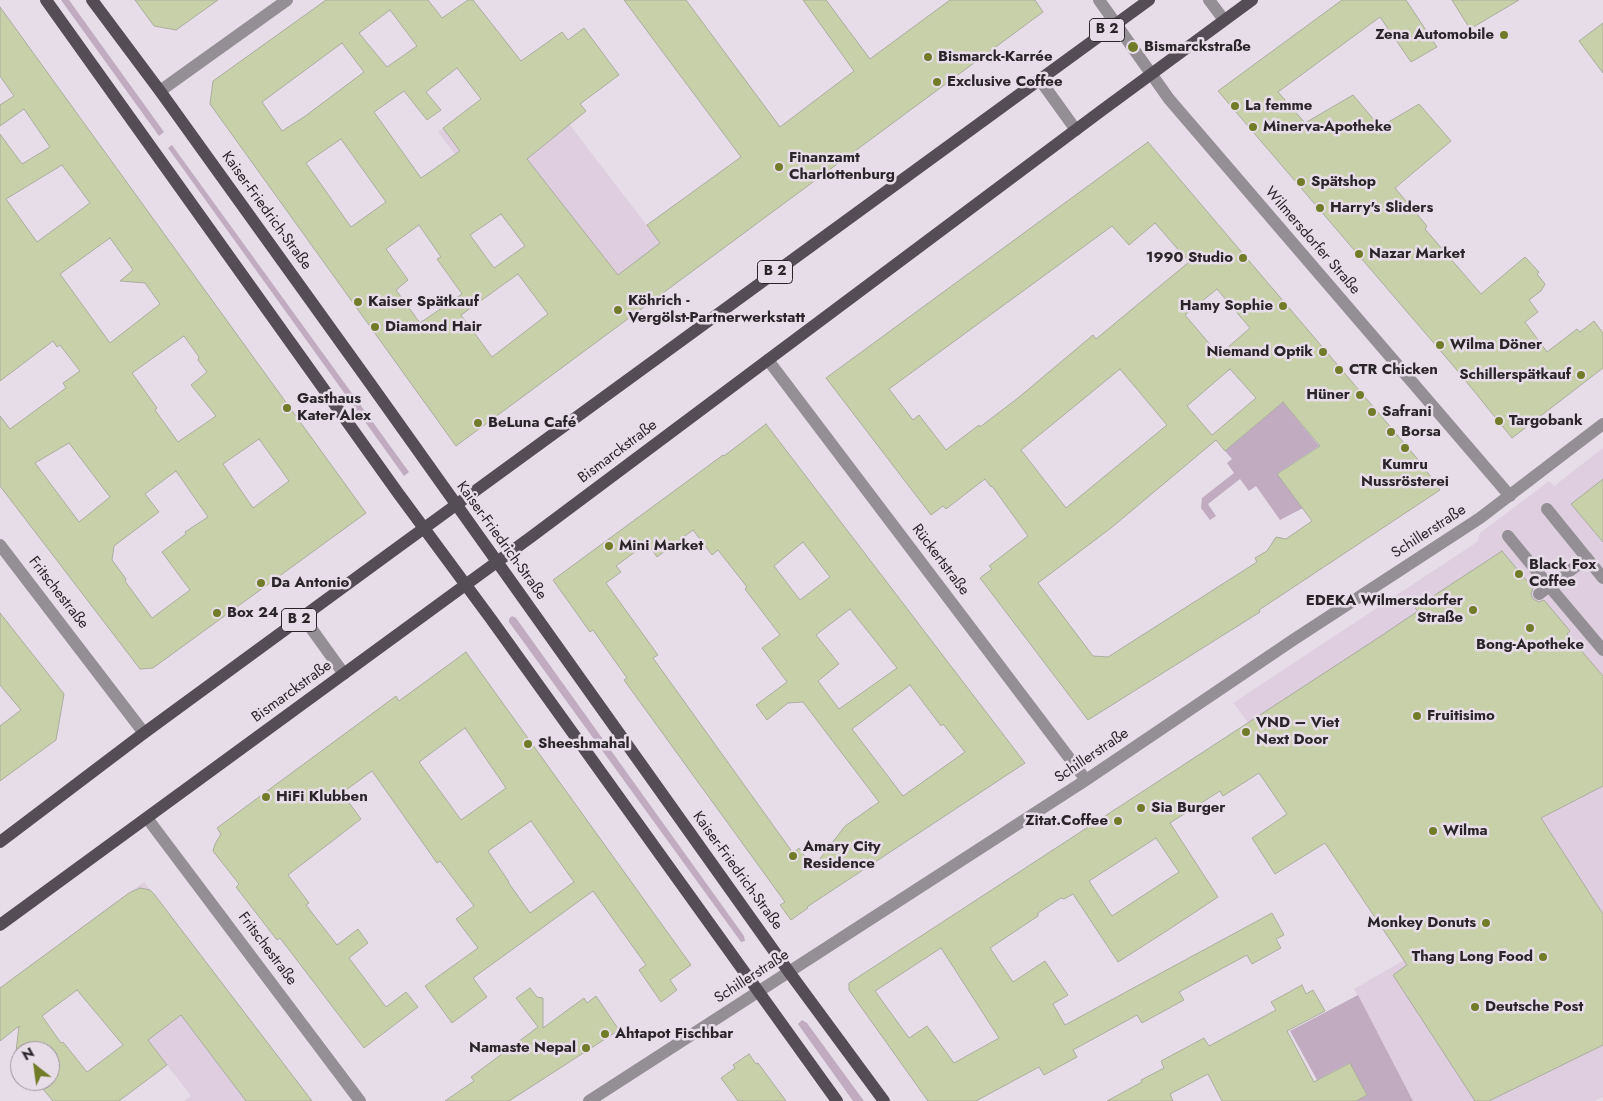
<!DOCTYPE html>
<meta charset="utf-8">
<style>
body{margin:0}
#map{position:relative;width:1603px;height:1101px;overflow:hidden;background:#e7dde8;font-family:Jost,sans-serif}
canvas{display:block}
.north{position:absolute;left:10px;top:1041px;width:50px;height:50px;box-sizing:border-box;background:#e7dde8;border:1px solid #9b939c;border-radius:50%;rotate:330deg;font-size:14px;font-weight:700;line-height:20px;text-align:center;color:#292529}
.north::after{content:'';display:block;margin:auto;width:18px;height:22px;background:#707c28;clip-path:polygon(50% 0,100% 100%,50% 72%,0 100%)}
</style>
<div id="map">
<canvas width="1603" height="1101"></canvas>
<div class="north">N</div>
</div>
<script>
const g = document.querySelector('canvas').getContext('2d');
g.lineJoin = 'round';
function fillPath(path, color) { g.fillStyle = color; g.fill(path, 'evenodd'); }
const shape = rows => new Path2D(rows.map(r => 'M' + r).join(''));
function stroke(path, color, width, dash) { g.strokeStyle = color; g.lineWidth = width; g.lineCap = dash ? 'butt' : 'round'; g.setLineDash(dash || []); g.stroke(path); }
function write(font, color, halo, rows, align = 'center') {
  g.font = font + ' Jost,sans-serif'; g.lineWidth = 5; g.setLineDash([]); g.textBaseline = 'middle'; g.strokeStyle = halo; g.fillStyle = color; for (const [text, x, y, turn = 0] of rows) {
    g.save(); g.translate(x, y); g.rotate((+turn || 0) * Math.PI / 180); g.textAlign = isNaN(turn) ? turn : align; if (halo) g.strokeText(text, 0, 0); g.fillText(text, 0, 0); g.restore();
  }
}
fillPath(shape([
 [441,47,569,124,686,276,562,295,438,132,481,99],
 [1603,448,1603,1097,1595,1101,1413,1101,1354,989,1404,960,1325,843,1248,722,1233,703,1477,542,1480,533,1548,482,1550,482,1554,486],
 [144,882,154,894,312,1101,184,1101,191,1096,68,937]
]), '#decedf');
fillPath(shape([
 [61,0,69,0,164,132,159,136],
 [172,145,409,472,404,476,168,148],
 [1283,402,1319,446,1278,473,1303,508,1280,520,1256,486,1249,491,1240,479,1208,504,1216,516,1210,520,1201,508,1202,498,1234,473,1227,463,1232,459,1225,451],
 [512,616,516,618,744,936,745,941,741,942,509,622,509,619],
 [1358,995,1413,1101,1356,1101,1367,1095,1349,1063,1317,1080,1290,1031],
 [802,1020,807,1023,864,1101,853,1101,800,1027,798,1024]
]), '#c0abc1');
const building = shape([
 [135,0,218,0,176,30,154,26,135,0],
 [326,0,428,0,442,18,468,0,473,0,521,61,562,32,568,40,584,28,619,75,580,104,586,111,527,159,618,275,660,243,647,225,741,157,624,0,686,0,780,127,854,71,803,0,826,0,870,59,950,0,1035,0,1043,12,456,446,210,104,213,81,326,0],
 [390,10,417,46,387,67,359,33,390,10],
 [342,43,364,72,304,117,282,131,262,102,342,43],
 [457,68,481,99,443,128,460,151,421,178,374,112,404,91,427,120,441,110,426,92,457,68],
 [341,139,386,202,351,227,306,163,341,139],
 [501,214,525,246,494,268,470,235,501,214],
 [419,225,441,257,437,259,462,294,420,323,396,290,408,280,386,249,419,225],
 [518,274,548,314,492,357,461,315,518,274],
 [1342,0,1406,0,1437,47,1411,62,1380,17,1278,92,1305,123,1353,95,1380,127,1419,104,1451,141,1395,188,1427,226,1425,229,1481,294,1525,257,1539,272,1537,274,1545,284,1541,291,1529,300,1538,312,1525,322,1547,352,1577,329,1580,332,1594,321,1603,333,1603,368,1512,438,1456,369,1218,91,1342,0],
 [1452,0,1519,0,1470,29,1452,0],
 [0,7,366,513,153,668,140,669,0,486,0,416,10,429,66,388,63,383,80,371,60,345,57,347,53,341,0,381,0,134,22,164,50,147,24,109,0,126,0,105,14,96,0,76,0,7],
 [62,165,90,203,37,242,6,199,62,165],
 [110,238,133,270,120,281,145,283,160,304,110,343,60,274,110,238],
 [184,336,199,357,198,360,207,372,191,385,216,416,178,442,155,410,157,408,132,373,184,336],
 [259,439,289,481,253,508,223,464,259,439],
 [69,443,110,497,79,522,35,463,69,443],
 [176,471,208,517,185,532,186,534,162,552,190,590,152,618,125,581,126,579,112,560,114,546,159,512,145,494,176,471],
 [1603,23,1603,73,1579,41,1603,23],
 [1148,142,1421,463,1440,490,1259,610,1260,612,1088,720,980,578,992,569,989,566,1028,536,992,486,991,487,985,479,946,509,943,506,931,515,826,378,1148,142],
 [1155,223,1189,262,1096,339,1093,335,1018,398,980,427,979,425,946,450,919,415,913,420,889,389,1112,226,1129,245,1155,223],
 [1217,289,1250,328,1219,355,1185,315,1217,289],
 [1120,369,1167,425,1066,508,1021,450,1120,369],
 [1230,369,1256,398,1212,435,1187,406,1230,369],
 [1283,402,1320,446,1277,474,1312,521,1286,539,1276,537,1267,551,1255,558,1257,562,1108,657,1093,656,1038,583,1111,528,1216,440,1225,451,1283,402],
 [766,424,1025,763,807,907,808,908,791,920,780,905,785,902,624,680,627,678,593,630,590,632,553,580,723,455,724,456,766,424],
 [693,530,712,555,718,550,747,587,745,589,780,635,762,648,787,682,756,705,767,720,788,703,803,702,879,802,845,826,813,868,799,848,793,853,653,658,658,655,606,583,621,572,616,566,647,543,657,557,693,530],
 [803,542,830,577,800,600,774,566,803,542],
 [850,609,897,668,839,709,818,681,839,664,816,635,850,609],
 [910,685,941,726,943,724,965,752,903,796,852,729,910,685],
 [1603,479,1603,542,1571,504,1603,479],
 [1502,551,1533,588,1531,594,1533,599,1539,602,1544,600,1570,631,1567,634,1603,676,1603,786,1541,818,1603,914,1603,1045,1489,1101,1475,1101,1393,975,1407,965,1325,843,1275,874,1252,838,1287,814,1259,773,1223,796,1220,791,1170,823,1218,897,1168,930,1118,962,1073,894,1064,899,1061,898,1038,913,1038,916,990,948,1013,982,1045,961,1068,995,1053,1004,1065,1025,1272,913,1284,935,1276,939,1281,948,1252,964,1247,955,1221,969,1179,992,1184,1000,1142,1023,1137,1015,1073,1050,1077,1057,1044,1075,1039,1067,976,1101,928,1101,849,990,849,983,1381,636,1418,611,1415,608,1502,551],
 [1156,838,1179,872,1112,916,1089,881,1156,838],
 [941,948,999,1038,954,1063,927,1026,909,1038,875,991,941,948],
 [0,613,64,694,56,740,0,781,0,726,21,710,0,685,0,613],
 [466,652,691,965,670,980,677,990,661,1002,639,970,646,965,593,891,473,978,487,997,452,1023,425,986,478,948,456,919,474,906,440,861,437,863,372,771,342,793,361,819,288,875,309,903,306,905,337,945,358,929,368,943,349,958,386,1007,406,992,418,1007,364,1048,280,938,277,940,236,887,239,884,213,851,215,844,221,834,217,828,396,696,399,701,466,652],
 [465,728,506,788,461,820,419,762,465,728],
 [531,821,574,882,530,913,508,882,509,882,488,851,531,821],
 [140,888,150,890,154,894,312,1101,246,1101,181,1015,148,1040,167,1065,119,1101,53,1101,36,1081,50,1081,50,1051,20,1051,20,1069,14,1069,19,1026,0,1041,0,988,129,893,140,888],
 [77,990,123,1045,87,1072,63,1042,61,1043,42,1016,77,990],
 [1302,985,1306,994,1313,990,1325,1011,1287,1031,1314,1082,1350,1063,1367,1095,1356,1101,1222,1101,1208,1074,1170,1094,1173,1101,1107,1101,1142,1082,1141,1080,1164,1068,1161,1061,1204,1038,1209,1046,1276,1010,1271,1002,1302,985],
 [530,988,537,997,543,998,543,1028,584,998,587,1003,596,996,619,1030,509,1101,445,1101,474,1081,471,1077,538,1027,516,998,530,988],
 [749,1054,756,1064,758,1063,786,1101,738,1101,721,1078,735,1068,733,1065,749,1054]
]);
fillPath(building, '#c8d0a9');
stroke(building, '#aaad9f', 1);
stroke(shape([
 [1099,0,1169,99,1510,496],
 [1209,0,1224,20],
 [1040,80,1076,130],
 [160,91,287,0],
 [768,360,1086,780],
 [1547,509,1603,578],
 [1508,536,1549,586,1603,650],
 [0,545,144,733],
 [1539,594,1587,558],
 [303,617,344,674],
 [147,818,360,1101],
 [589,1101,1086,780,1293,640,1480,518,1603,424]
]), '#938f94', 12);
stroke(shape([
 [46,0,398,493,491,619,837,1101],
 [92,0,160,91,372,386,789,972,884,1101],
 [0,842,144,733,390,553,1149,0],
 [0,925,531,537,1101,111,1252,0]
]), '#544d55', 12);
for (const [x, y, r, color] of [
 [1504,35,5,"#707c28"],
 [1133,47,6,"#707c28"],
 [928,57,5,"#707c28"],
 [937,82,5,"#707c28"],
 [1235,106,5,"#707c28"],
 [1253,127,5,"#707c28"],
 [779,167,5,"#707c28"],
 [1301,182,5,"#707c28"],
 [1320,208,5,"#707c28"],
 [1359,254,5,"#707c28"],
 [1243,258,5,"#707c28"],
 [358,302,5,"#707c28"],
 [1283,306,5,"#707c28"],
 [618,310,5,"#707c28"],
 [375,327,5,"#707c28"],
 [1440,345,5,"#707c28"],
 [1323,352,5,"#707c28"],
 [1339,370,5,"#707c28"],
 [1581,375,5,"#707c28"],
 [1360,395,5,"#707c28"],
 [287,408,5,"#707c28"],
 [1372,412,5,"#707c28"],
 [1499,421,5,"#707c28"],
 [478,423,5,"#707c28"],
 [1391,432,5,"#707c28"],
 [1405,448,5,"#707c28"],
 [609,546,5,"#707c28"],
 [1519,574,5,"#707c28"],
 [261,583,5,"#707c28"],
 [1473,610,5,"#707c28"],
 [217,613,5,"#707c28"],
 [1530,628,5,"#707c28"],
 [1417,716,5,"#707c28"],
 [1246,732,5,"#707c28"],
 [528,744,5,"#707c28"],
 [266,797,5,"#707c28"],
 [1141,808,5,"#707c28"],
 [1118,821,5,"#707c28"],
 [1433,831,5,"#707c28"],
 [793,856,5,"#707c28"],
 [1486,923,5,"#707c28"],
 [1543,957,5,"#707c28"],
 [1475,1007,5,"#707c28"],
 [605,1034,5,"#707c28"],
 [586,1048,5,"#707c28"]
]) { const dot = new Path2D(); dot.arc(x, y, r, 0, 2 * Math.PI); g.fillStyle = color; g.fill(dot); stroke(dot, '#e7dde8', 2); }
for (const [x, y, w] of [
 [1107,30,35],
 [775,272,35],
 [299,620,35]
]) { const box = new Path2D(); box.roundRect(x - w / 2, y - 11.5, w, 23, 4); g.fillStyle = '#e7dde8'; g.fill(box); stroke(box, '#292529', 1); }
write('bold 14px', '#292529', null, [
 ["B 2",1107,30],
 ["B 2",775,272],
 ["B 2",299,620]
]);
write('bold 15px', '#292529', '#e7dde8', [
 ["Zena Automobile",1494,35,"right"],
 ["Bismarckstraße",1144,47],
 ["Bismarck-Karrée",938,57],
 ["Exclusive Coffee",947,82],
 ["La femme",1245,106],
 ["Minerva-Apotheke",1263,127],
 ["Finanzamt",789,158],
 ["Charlottenburg",789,175],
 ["Spätshop",1311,182],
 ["Harry's Sliders",1330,208],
 ["Nazar Market",1369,254],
 ["1990 Studio",1233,258,"right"],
 ["Köhrich -",628,301],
 ["Vergölst-Partnerwerkstatt",628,318],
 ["Kaiser Spätkauf",368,302],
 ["Hamy Sophie",1273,306,"right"],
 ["Diamond Hair",385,327],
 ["Wilma Döner",1450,345],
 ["Niemand Optik",1313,352,"right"],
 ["CTR Chicken",1349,370],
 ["Schillerspätkauf",1571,375,"right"],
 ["Hüner",1350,395,"right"],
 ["Gasthaus",297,399],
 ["Kater Alex",297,416],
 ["Safrani",1382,412],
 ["Targobank",1509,421],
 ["BeLuna Café",488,423],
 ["Borsa",1401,432],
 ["Kumru",1405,465,"center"],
 ["Nussrösterei",1405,482,"center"],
 ["Mini Market",619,546],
 ["Black Fox",1529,565],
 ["Coffee",1529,582],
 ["Da Antonio",271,583],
 ["EDEKA Wilmersdorfer",1463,601,"right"],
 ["Straße",1463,618,"right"],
 ["Box 24",227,613],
 ["Bong-Apotheke",1530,645,"center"],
 ["Fruitisimo",1427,716],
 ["VND – Viet",1256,723],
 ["Next Door",1256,740],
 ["Sheeshmahal",538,744],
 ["HiFi Klubben",276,797],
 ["Sia Burger",1151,808],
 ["Zitat.Coffee",1108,821,"right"],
 ["Wilma",1443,831],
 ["Amary City",803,847],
 ["Residence",803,864],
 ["Monkey Donuts",1476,923,"right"],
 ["Thang Long Food",1533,957,"right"],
 ["Deutsche Post",1485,1007],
 ["Ahtapot Fischbar",615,1034],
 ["Namaste Nepal",576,1048,"right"]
], 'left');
write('15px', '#292529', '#e7dde8', [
 ["Kaiser-Friedrich-Straße",266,211,54],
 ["Wilmersdorfer Straße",1312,241,49],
 ["Bismarckstraße",618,452,-37],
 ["Schillerstraße",1429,532,-33],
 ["Kaiser-Friedrich-Straße",501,541,54],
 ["Rückertstraße",940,560,53],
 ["Fritschestraße",58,593,52],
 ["Bismarckstraße",292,692,-36],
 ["Schillerstraße",1092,756,-34],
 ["Kaiser-Friedrich-Straße",737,871,54],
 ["Fritschestraße",267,949,53],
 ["Schillerstraße",752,977,-33]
]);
</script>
